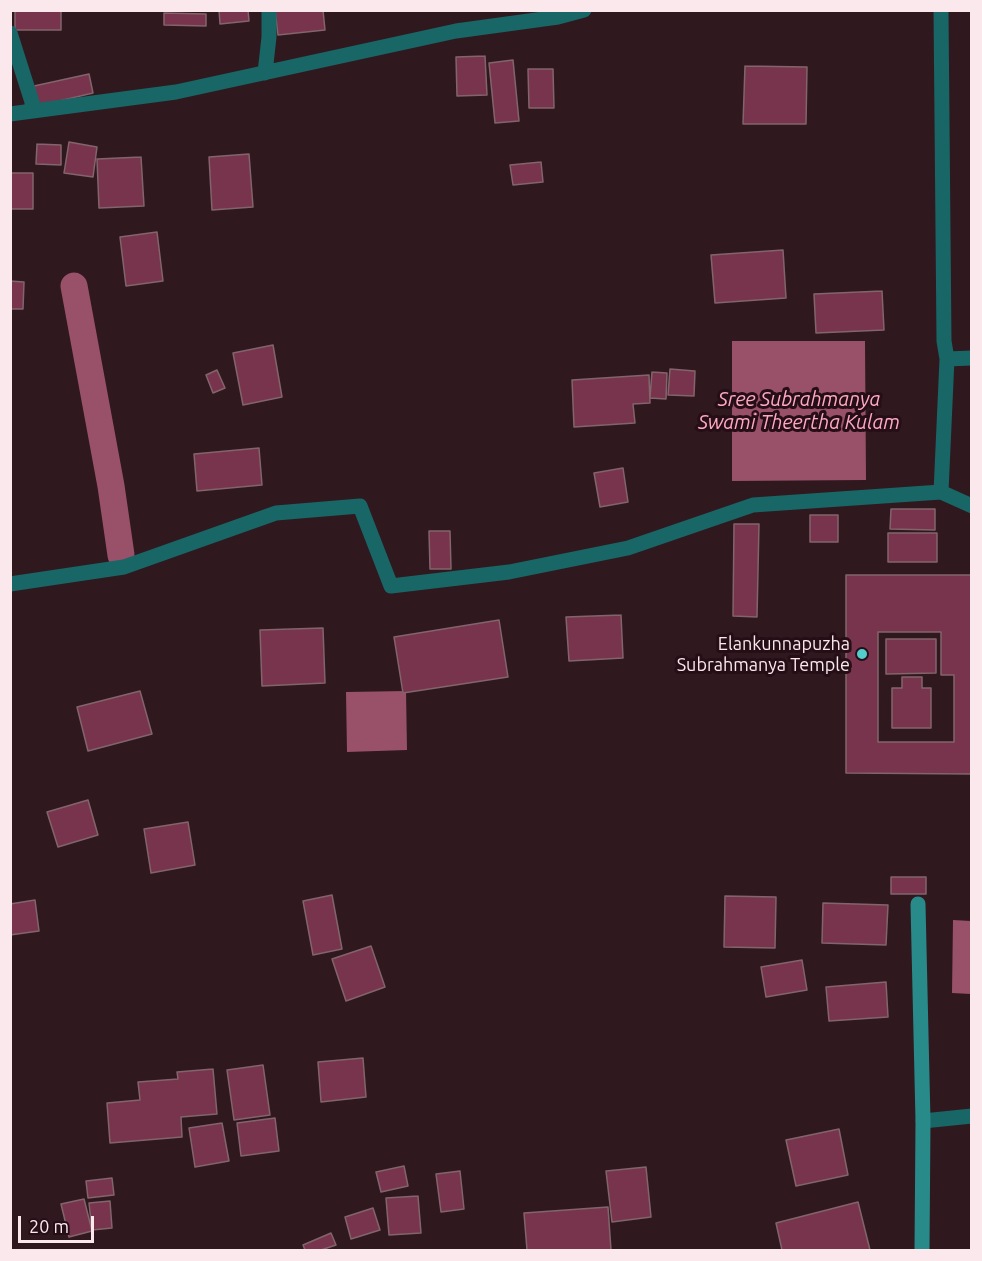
<!DOCTYPE html>
<style>
body{margin:0}
#map{position:relative;width:982px;height:1261px;overflow:hidden;background:#30181f;font-family:Ubuntu,sans-serif}
canvas{display:block}
.frame{position:absolute;inset:0;border:12px solid #fae8ed;pointer-events:none}
.scale{position:absolute;left:18px;top:1216px;width:76px;height:27px;box-sizing:border-box;border:3px solid #fae8ed;border-top:0;padding-left:8px;font-size:18px;line-height:21px;white-space:nowrap;color:#fae8ed;-webkit-text-stroke:4px #260e16;paint-order:stroke}
</style>
<div id="map">
<canvas width="982" height="1261"></canvas>
<div class="frame"></div>
<div class="scale">20 m</div>
</div>
<script>
const g = document.querySelector('canvas').getContext('2d');
g.lineJoin = 'round';
function fillPath(path, color) { g.fillStyle = color; g.fill(path, 'evenodd'); }
const shape = rows => new Path2D(rows.map(r => 'M' + r).join(''));
function stroke(path, color, width, dash) { g.strokeStyle = color; g.lineWidth = width; g.lineCap = dash ? 'butt' : 'round'; g.setLineDash(dash || []); g.stroke(path); }
function write(font, color, halo, rows, align = 'center') {
  g.font = font + ' Ubuntu,sans-serif'; g.lineWidth = 6; g.setLineDash([]); g.textBaseline = 'middle'; g.strokeStyle = halo; g.fillStyle = color; for (const [text, x, y, turn = 0] of rows) {
    g.save(); g.translate(x, y); g.rotate((+turn || 0) * Math.PI / 180); g.textAlign = isNaN(turn) ? turn : align; if (halo) g.strokeText(text, 0, 0); g.fillText(text, 0, 0); g.restore();
  }
}
fillPath(shape([
 [732,341,865,341,866,480,732,481],
 [406,691,407,750,347,752,346,692],
 [953,920,971,921,971,994,952,993]
]), '#995169');
stroke(shape([
 [74,286,111,486,121,555]
]), '#995169', 27);
const building = shape([
 [15,10,61,10,61,30,15,30,15,10],
 [219,10,248,10,249,21,220,24,219,10],
 [275,10,323,10,325,30,278,35,275,10],
 [164,13,206,14,206,26,164,25,164,13],
 [485,56,487,95,457,96,456,57,485,56],
 [513,60,519,121,495,123,489,63,513,60],
 [745,66,807,67,806,124,743,124,745,66],
 [528,69,553,69,554,108,529,108,528,69],
 [89,74,93,93,38,106,34,86,89,74],
 [69,142,97,147,93,177,64,173,69,142],
 [37,144,61,145,61,165,36,164,37,144],
 [249,154,253,207,212,210,209,157,249,154],
 [141,157,144,206,99,208,97,159,141,157],
 [541,162,543,182,513,185,510,165,541,162],
 [10,173,33,173,33,209,11,209,10,173],
 [157,232,163,281,126,286,120,237,157,232],
 [783,250,786,298,715,303,711,255,783,250],
 [10,281,24,282,23,309,10,309,10,281],
 [882,291,884,330,816,333,814,294,882,291],
 [273,345,282,397,243,405,233,353,273,345],
 [670,369,695,371,694,396,668,395,670,369],
 [217,370,225,388,213,393,206,375,217,370],
 [652,372,667,373,666,399,650,398,652,372],
 [649,375,650,403,633,404,635,423,574,427,572,380,649,375],
 [259,448,262,485,197,491,194,454,259,448],
 [623,468,628,502,600,507,594,473,623,468],
 [891,509,935,509,935,530,890,529,891,509],
 [810,515,838,515,838,542,810,542,810,515],
 [734,524,759,524,757,617,733,616,734,524],
 [429,531,450,531,451,569,430,569,429,531],
 [888,533,937,533,937,562,888,562,888,533],
 [846,575,972,575,972,774,846,773,846,575],
 [878,632,941,632,941,675,954,675,954,742,878,742,878,632],
 [621,615,623,658,569,661,566,617,621,615],
 [499,620,508,677,403,693,394,637,499,620],
 [323,628,325,683,262,686,260,630,323,628],
 [886,639,936,639,936,673,886,674,886,639],
 [902,677,922,677,922,688,931,688,931,728,892,728,892,688,902,688,902,677],
 [140,691,152,734,88,751,77,707,140,691],
 [88,800,98,835,58,847,47,812,88,800],
 [188,822,195,865,151,873,144,829,188,822],
 [891,877,926,877,926,894,891,894,891,877],
 [332,895,342,949,313,955,303,901,332,895],
 [725,896,776,897,775,948,724,947,725,896],
 [35,900,39,931,10,935,10,904,35,900],
 [823,903,888,905,886,945,822,943,823,903],
 [371,946,385,987,346,1001,332,959,371,946],
 [802,960,807,990,766,997,761,967,802,960],
 [886,982,888,1017,829,1021,826,987,886,982],
 [363,1058,366,1097,321,1102,318,1062,363,1058],
 [263,1065,270,1115,234,1120,227,1070,263,1065],
 [213,1069,217,1114,181,1117,182,1137,110,1143,107,1103,140,1100,138,1082,178,1079,177,1072,213,1069],
 [275,1118,279,1151,241,1156,237,1123,275,1118],
 [222,1123,229,1161,195,1167,189,1128,222,1123],
 [839,1129,848,1175,796,1186,786,1140,839,1129],
 [404,1166,408,1186,381,1192,376,1172,404,1166],
 [646,1167,651,1217,612,1222,606,1171,646,1167],
 [460,1171,464,1209,441,1212,436,1174,460,1171],
 [112,1178,114,1195,88,1198,86,1181,112,1178],
 [418,1196,421,1233,389,1235,386,1198,418,1196],
 [84,1199,92,1231,69,1237,61,1204,84,1199],
 [110,1201,112,1228,92,1230,89,1203,110,1201],
 [858,1202,870,1250,782,1250,776,1223,858,1202],
 [608,1207,611,1250,527,1250,524,1213,608,1207],
 [373,1208,380,1230,351,1239,345,1217,373,1208],
 [331,1233,336,1245,321,1250,305,1250,303,1245,331,1233]
]);
fillPath(building, '#79344d');
stroke(building, '#82646c', 1.5);
stroke(shape([
 [941,10,944,341,947,359,941,492,972,506],
 [10,33,32,102,32,111],
 [265,73,269,37,269,10],
 [10,114,176,92,456,31,558,17,584,10],
 [947,359,972,358],
 [10,584,124,567,276,513,360,506,391,586,509,572,628,548,753,505,941,492],
 [923,1121,972,1116]
]), '#186666', 15);
stroke(shape([
 [918,904,923,1121,922,1250]
]), '#298a8a', 15);
for (const [x, y, r, color] of [
 [862,654,6,"#52cdcd"]
]) { const dot = new Path2D(); dot.arc(x, y, r, 0, 2 * Math.PI); g.fillStyle = color; g.fill(dot); stroke(dot, '#260e16', 2); }
write('18px', '#fae8ed', '#260e16', [
 ["Elankunnapuzha",850,644],
 ["Subrahmanya Temple",850,665]
], 'right');
write('italic 20px', '#fea9c3', '#260e16', [
 ["Sree Subrahmanya",799,399],
 ["Swami Theertha Kulam",799,422]
]);
</script>
